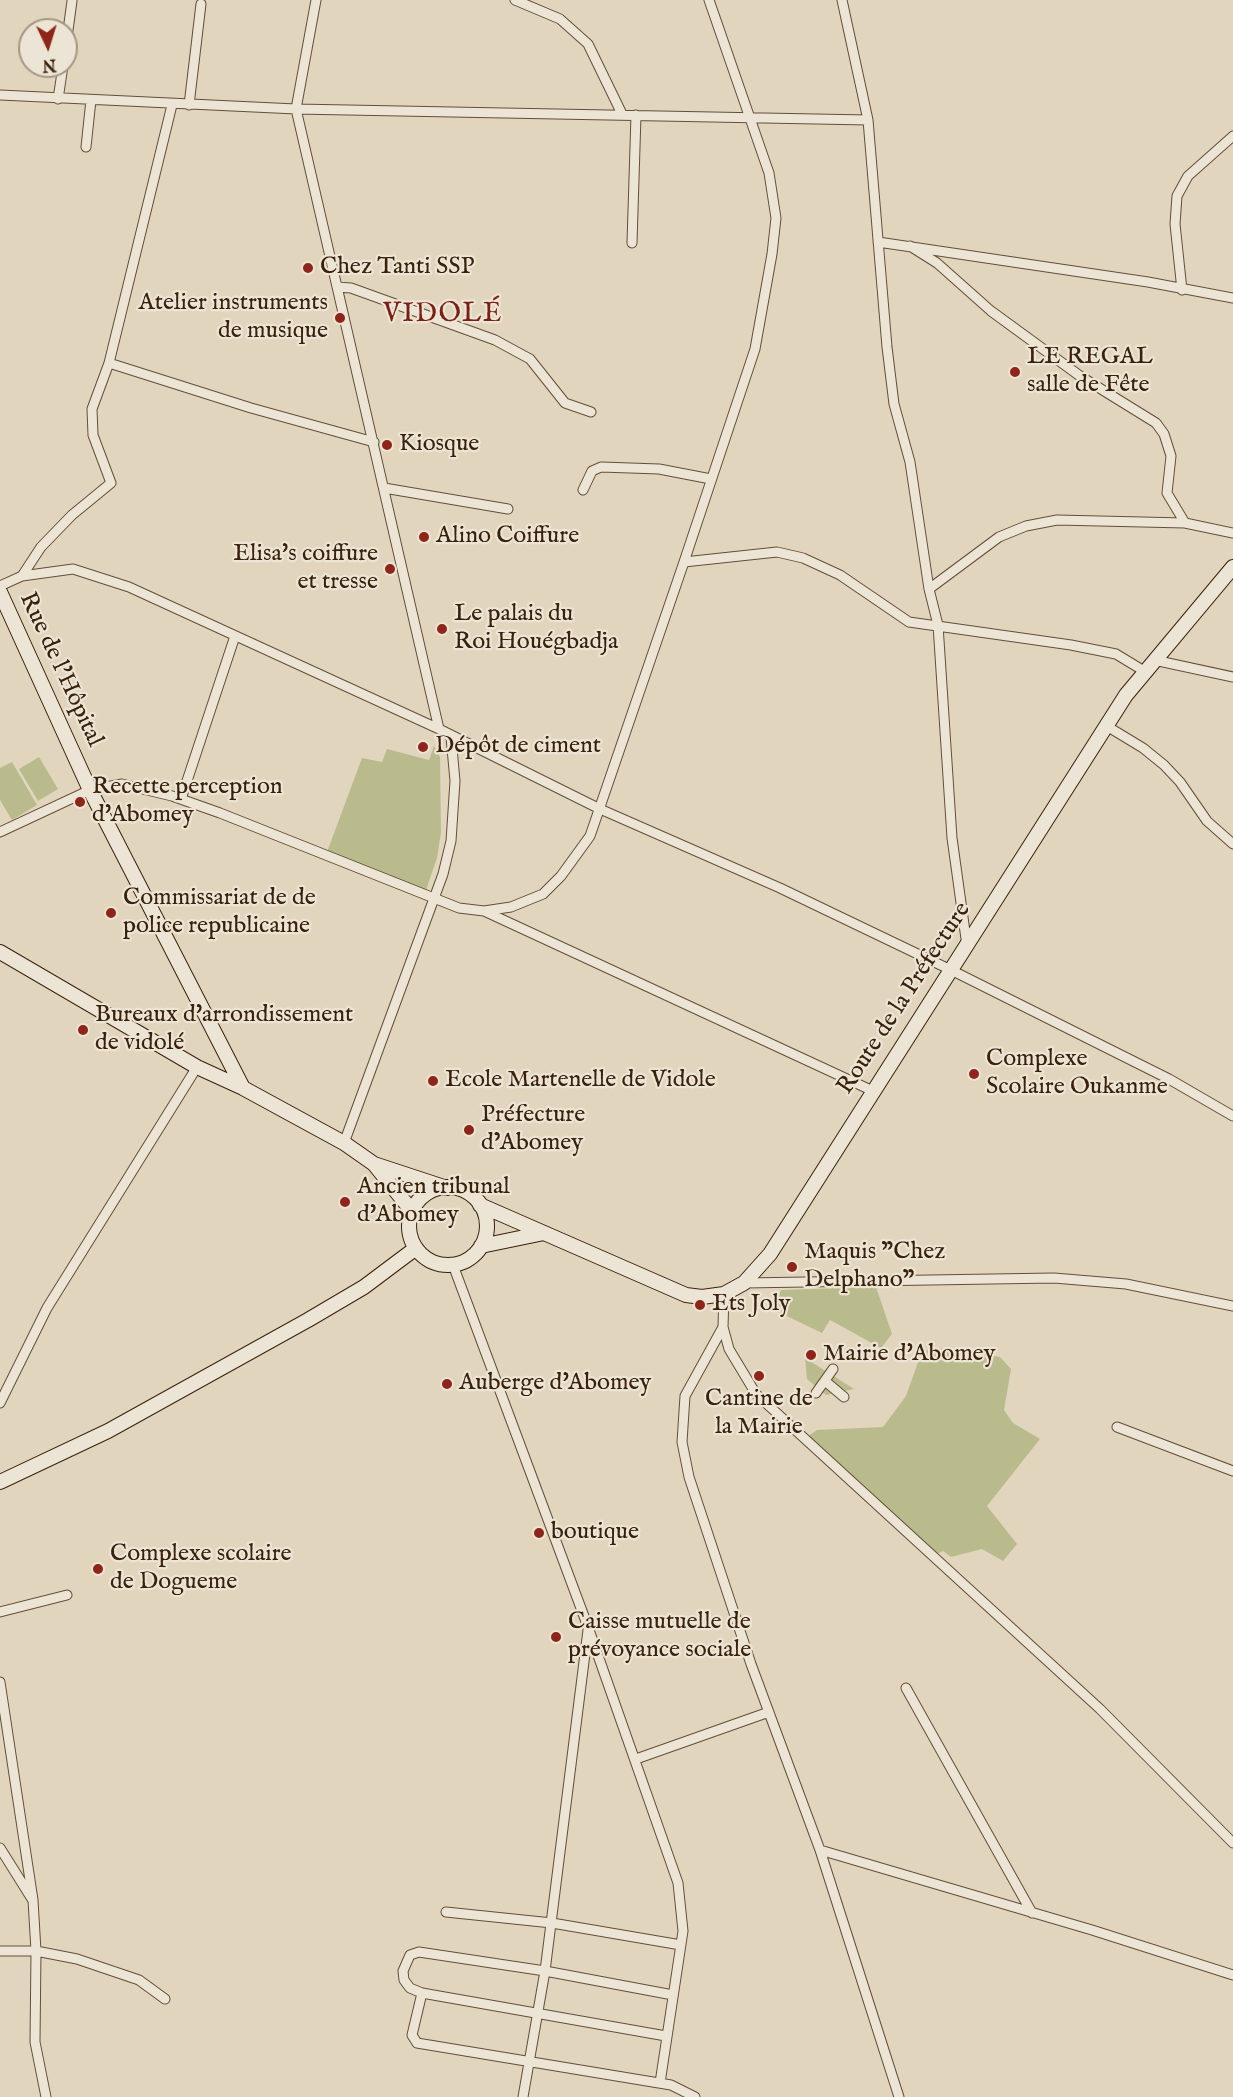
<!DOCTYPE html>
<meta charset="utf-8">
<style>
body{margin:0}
#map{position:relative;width:1233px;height:2097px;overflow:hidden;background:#e2d5bd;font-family:"IM FELL English",serif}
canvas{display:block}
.north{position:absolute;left:18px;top:18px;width:60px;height:60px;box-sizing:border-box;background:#ece4d4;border:2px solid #a59684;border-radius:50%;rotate:176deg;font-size:16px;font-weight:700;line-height:24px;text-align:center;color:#3a210b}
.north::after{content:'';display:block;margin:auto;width:21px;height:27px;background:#8f2418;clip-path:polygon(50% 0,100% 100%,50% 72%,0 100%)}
</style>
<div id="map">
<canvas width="1233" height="2097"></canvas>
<div class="north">N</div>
</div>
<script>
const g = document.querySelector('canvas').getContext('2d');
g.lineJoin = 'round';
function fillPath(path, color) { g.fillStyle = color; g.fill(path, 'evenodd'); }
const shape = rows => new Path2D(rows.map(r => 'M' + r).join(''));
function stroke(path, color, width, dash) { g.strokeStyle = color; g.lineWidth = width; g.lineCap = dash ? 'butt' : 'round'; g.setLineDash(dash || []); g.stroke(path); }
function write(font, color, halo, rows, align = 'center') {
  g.font = font + ' "IM FELL English",serif'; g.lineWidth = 4.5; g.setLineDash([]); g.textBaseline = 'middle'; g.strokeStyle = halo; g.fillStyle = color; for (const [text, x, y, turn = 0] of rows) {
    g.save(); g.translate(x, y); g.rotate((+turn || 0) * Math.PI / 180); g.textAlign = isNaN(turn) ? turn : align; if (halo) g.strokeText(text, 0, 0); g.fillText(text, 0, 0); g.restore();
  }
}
fillPath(shape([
 [434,746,440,757,441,832,437,858,426,890,327,852,362,758,382,762,387,749,429,760],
 [39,757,58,789,38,801,19,769],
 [12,762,37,805,12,820,0,800,0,768],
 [876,1287,892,1334,881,1348,830,1320,822,1333,774,1310,781,1290],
 [946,1348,1000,1357,1011,1369,1004,1410,1013,1423,1040,1439,987,1506,1017,1544,1003,1561,982,1549,951,1557,943,1551,935,1555,807,1437,817,1430,883,1427,906,1396,922,1351],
 [805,1358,854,1389,826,1395,807,1379]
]), '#babb8c');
const street = shape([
 [316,0,296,109,439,729],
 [515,0,560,19,588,44,622,114],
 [842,0,868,120,887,347,894,404,910,462,929,589,938,625,952,838,967,946],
 [66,45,72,1],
 [0,95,296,109,868,120],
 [58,99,63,66],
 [189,105,201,4],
 [86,147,91,100],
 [878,242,1148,282,1233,298],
 [632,243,636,115],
 [910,246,937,263,991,311,1080,376,1156,423,1164,434,1171,456,1167,493,1185,523],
 [337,287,351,288,495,340,530,359,565,403,591,412],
 [1182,290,1175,224,1177,196,1188,176,1233,136],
 [109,363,251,408,374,442],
 [384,488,508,509],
 [583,490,592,471,601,467,659,469,711,479],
 [684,562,777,552,803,558,840,575,909,622,1071,645,1116,654,1144,671],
 [22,576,41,547,72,515,111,483,93,435,92,409,109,363,172,105],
 [0,586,22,576,73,569,129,587,439,729,600,809,780,888,951,970,1169,1079,1233,1116],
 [929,589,999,537,1026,526,1057,520,1185,523,1233,533],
 [1154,660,1233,677],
 [1105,725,1143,748,1164,765,1180,782,1207,821,1233,844],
 [181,799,235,636],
 [0,832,90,790,122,784,172,796,220,813,459,908,484,911,511,907,543,894,561,876,590,836,684,562,755,349,772,254,776,218,769,173,709,0],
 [484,911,873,1091],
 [344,1143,443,874,451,841,455,781,451,737],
 [453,1265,588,1627,678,1883,683,1931,660,2083],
 [744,1283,1054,1278,1126,1284,1233,1306],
 [724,1294,723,1327,729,1349,756,1394,1100,1709,1233,1843],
 [723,1327,685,1396,682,1442,689,1477,751,1664,820,1850,899,2097],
 [825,1381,844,1397],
 [816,1393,833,1369],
 [0,1403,47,1308,197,1067],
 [1117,1427,1233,1471],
 [0,1612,67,1595],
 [0,1682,33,1900,36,1951,35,2042,46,2097],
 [906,1688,1032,1913],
 [636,1759,769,1712],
 [0,1848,32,1899],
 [820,1850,1092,1930,1233,1975],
 [446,1912,552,1923,681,1945],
 [0,1951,36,1951,77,1959,139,1980,165,1999],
 [422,1993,412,2035,417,2043,671,2085,695,2097],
 [666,2036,422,1993,410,1988,404,1980,403,1971,410,1955,419,1952,545,1971,673,1995],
 [523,2097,545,1971,588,1630]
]);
const secondary = shape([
 [0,592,90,790,243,1088],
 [0,952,197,1067,243,1088,344,1143,374,1164,447,1188],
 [374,1164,412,1211],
 '409 1226a39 39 0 1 1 78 0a39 39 0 1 1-78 0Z',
 [480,1205,686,1295,702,1297,724,1294,744,1283,770,1254,1126,695,1233,567],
 [481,1246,544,1233],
 [0,1482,108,1431,308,1320,364,1287,416,1248]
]);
stroke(street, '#644e38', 11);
stroke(secondary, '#3a210b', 16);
stroke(street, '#ece4d4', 9);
stroke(secondary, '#ece4d4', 14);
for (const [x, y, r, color] of [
 [308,268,6,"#8f2418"],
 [340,318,6,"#8f2418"],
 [1015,372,6,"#8f2418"],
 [387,445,6,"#8f2418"],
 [424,537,6,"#8f2418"],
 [390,569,6,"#8f2418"],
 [442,629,6,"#8f2418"],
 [423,747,6,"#8f2418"],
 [80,802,6,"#8f2418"],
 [111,913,6,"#8f2418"],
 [83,1030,6,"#8f2418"],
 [974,1074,6,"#8f2418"],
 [433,1081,6,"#8f2418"],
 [469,1130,6,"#8f2418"],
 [345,1202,6,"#8f2418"],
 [792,1267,6,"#8f2418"],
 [700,1305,6,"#8f2418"],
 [811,1355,6,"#8f2418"],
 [759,1376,6,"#8f2418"],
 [447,1384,6,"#8f2418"],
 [539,1533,6,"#8f2418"],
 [98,1569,6,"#8f2418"],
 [556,1637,6,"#8f2418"]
]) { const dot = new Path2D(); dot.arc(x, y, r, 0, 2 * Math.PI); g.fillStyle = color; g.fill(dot); stroke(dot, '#ece4d4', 2); }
write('24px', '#3a210b', '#ece4d4', [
 ["Chez Tanti SSP",320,268],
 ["Atelier instruments",328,304,"right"],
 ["de musique",328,332,"right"],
 ["LE REGAL",1027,358],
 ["salle de Fête",1027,386],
 ["Kiosque",399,445],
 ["Alino Coiffure",436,537],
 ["Elisa's coiffure",378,555,"right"],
 ["et tresse",378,583,"right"],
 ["Le palais du",454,615],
 ["Roi Houégbadja",454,643],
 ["Dépôt de ciment",435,747],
 ["Recette perception",92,788],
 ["d'Abomey",92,816],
 ["Commissariat de de",123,899],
 ["police republicaine",123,927],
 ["Bureaux d'arrondissement",95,1016],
 ["de vidolé",95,1044],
 ["Complexe",986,1060],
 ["Scolaire Oukanme",986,1088],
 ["Ecole Martenelle de Vidole",445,1081],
 ["Préfecture",481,1116],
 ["d’Abomey",481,1144],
 ["Ancien tribunal",357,1188],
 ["d'Abomey",357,1216],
 ["Maquis \"Chez",804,1253],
 ["Delphano\"",804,1281],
 ["Ets Joly",712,1305],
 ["Mairie d'Abomey",823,1355],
 ["Auberge d'Abomey",459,1384],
 ["Cantine de",759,1400,"center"],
 ["la Mairie",759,1428,"center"],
 ["boutique",551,1533],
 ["Complexe scolaire",110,1555],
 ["de Dogueme",110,1583],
 ["Caisse mutuelle de",568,1623],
 ["prévoyance sociale",568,1651]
], 'left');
write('24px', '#3a210b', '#ece4d4', [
 ["Rue de l'Hôpital",60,670,65],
 ["Route de la Préfecture",905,999,-57]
]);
g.letterSpacing = '1.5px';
write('27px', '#7a1f14', '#ece4d4', [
 ["VIDOLÉ",443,315]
]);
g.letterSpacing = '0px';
</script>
